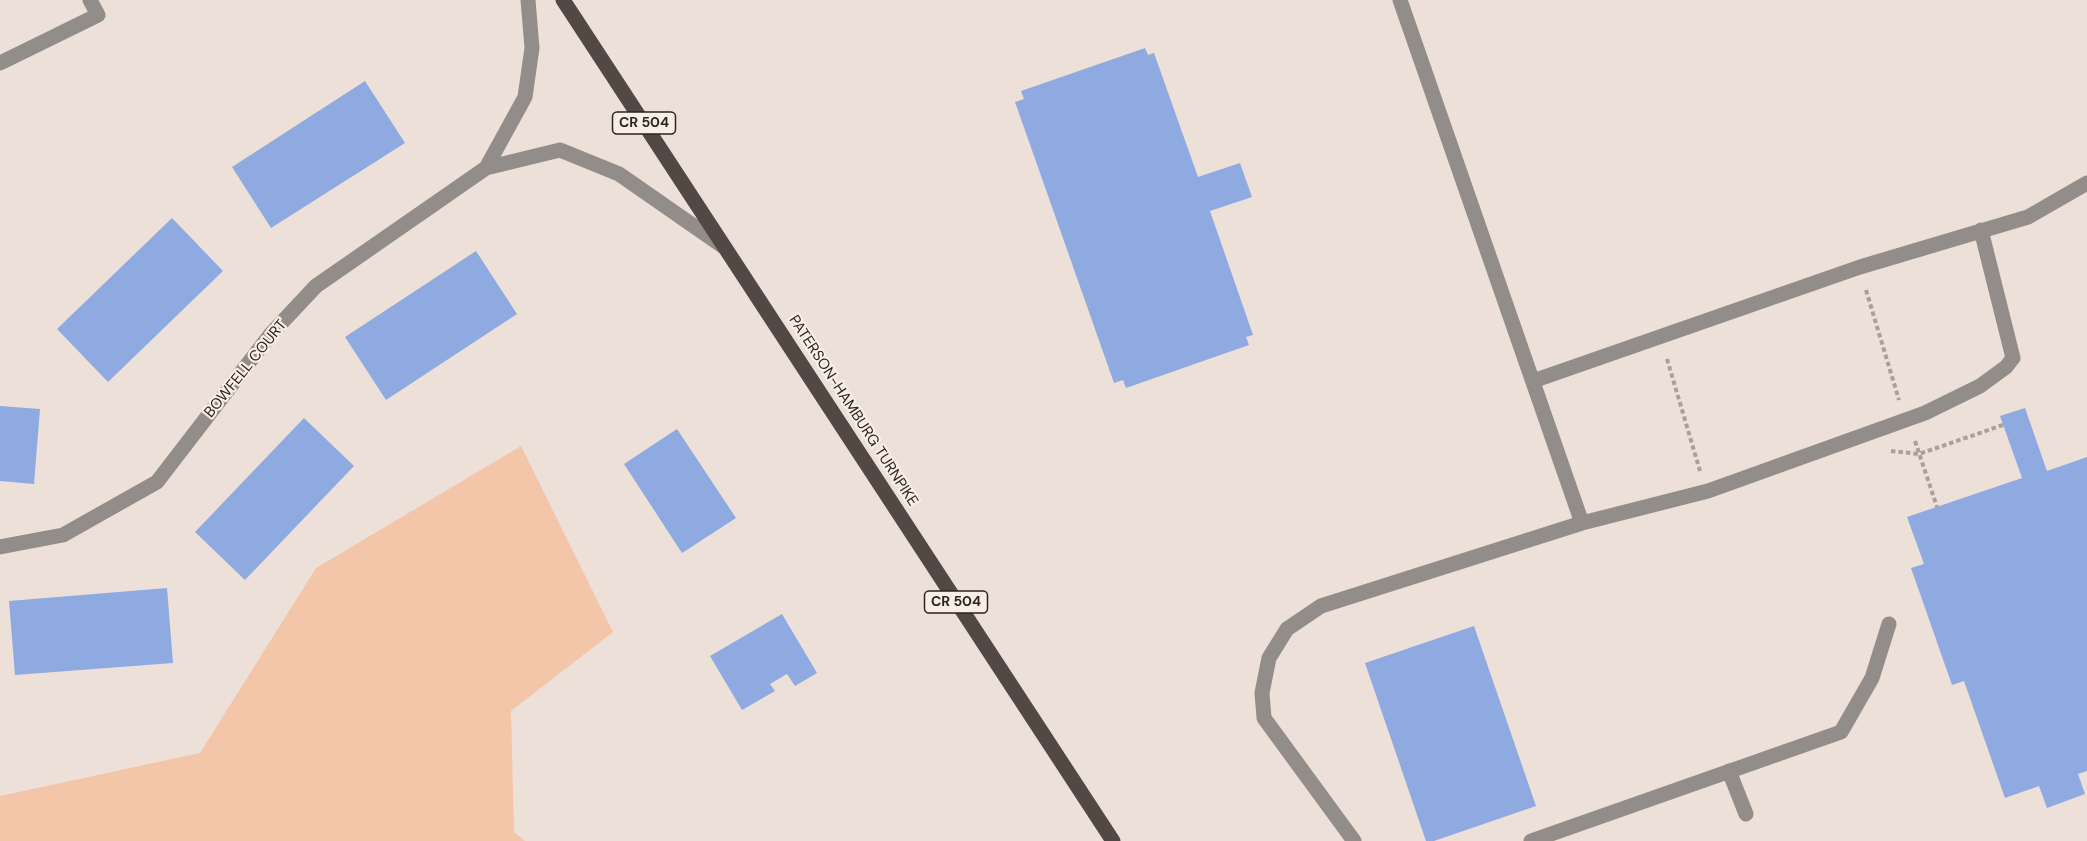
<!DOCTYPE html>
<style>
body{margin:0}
canvas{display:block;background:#ece0d8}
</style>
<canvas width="2087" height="841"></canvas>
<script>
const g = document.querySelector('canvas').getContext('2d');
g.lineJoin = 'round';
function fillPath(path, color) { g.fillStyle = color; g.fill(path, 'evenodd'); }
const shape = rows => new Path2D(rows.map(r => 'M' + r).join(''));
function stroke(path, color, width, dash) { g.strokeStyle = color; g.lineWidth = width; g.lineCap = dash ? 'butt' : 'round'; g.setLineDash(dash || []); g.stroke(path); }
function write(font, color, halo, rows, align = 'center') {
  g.font = font + ' "DM Sans",sans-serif'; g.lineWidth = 4.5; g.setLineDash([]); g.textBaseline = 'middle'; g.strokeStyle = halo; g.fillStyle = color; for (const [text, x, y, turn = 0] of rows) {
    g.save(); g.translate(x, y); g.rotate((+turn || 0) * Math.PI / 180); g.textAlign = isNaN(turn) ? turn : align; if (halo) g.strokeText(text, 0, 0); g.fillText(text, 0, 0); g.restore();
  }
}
fillPath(shape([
 [521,446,613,632,511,711,514,832,525,841,0,841,0,796,200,753,316,568]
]), '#f4c6a9');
fillPath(shape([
 [1145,48,1148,55,1154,53,1198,177,1240,163,1252,197,1210,211,1253,335,1246,337,1249,345,1126,388,1123,380,1114,383,1015,102,1024,99,1021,91],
 [365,81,405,143,271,228,232,167],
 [172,218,223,271,108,382,57,329],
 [476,251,517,314,386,400,345,337],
 [0,406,40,409,34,484,0,481],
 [2025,408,2047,471,2087,457,2087,771,2078,774,2085,794,2047,808,2039,786,2005,798,1964,681,1952,685,1911,568,1924,564,1907,517,2022,478,2000,416],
 [304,418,354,466,245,580,195,532],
 [677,429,736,518,682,553,624,464],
 [167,588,173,663,15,675,9,601],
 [782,614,817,673,795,686,787,674,770,684,775,691,742,710,710,656],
 [1474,626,1536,806,1434,841,1426,841,1365,663]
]), '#8faae0');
stroke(shape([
 [1866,290,1899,400],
 [1667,359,1700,471],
 [1915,441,1937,507],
 [1891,451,1919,454,2003,425]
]), '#a9a09a', 4, [4.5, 3]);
stroke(shape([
 [1400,0,1582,523],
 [0,63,98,15,90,0],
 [1533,381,1860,267,2028,217,2087,183],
 [1729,771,1746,814],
 [1354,841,1264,718,1262,693,1269,658,1287,629,1321,606,1582,523,1708,491,1925,413,1980,386,2006,367,2013,358,1981,230],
 [1531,841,1841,732,1872,678,1889,624]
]), '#938d8a', 15);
stroke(shape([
 [486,168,525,97,532,48,528,0],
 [0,547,63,535,157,482,270,335,316,286,486,168,560,150,619,174,724,247]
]), '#938d8a', 15);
stroke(shape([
 [563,0,1113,841]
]), '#524944', 15);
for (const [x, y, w] of [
 [644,123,63],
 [956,602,63]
]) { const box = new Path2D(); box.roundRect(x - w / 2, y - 11, w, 22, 4.5); g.fillStyle = '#faede5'; g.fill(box); stroke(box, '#292522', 1.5); }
write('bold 14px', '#292522', null, [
 ["CR 504",644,123],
 ["CR 504",956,602]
]);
write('15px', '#292522', '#faede5', [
 ["BOWFELL COURT",246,369,-51],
 ["PATERSON-HAMBURG TURNPIKE",853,411,57]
]);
</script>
